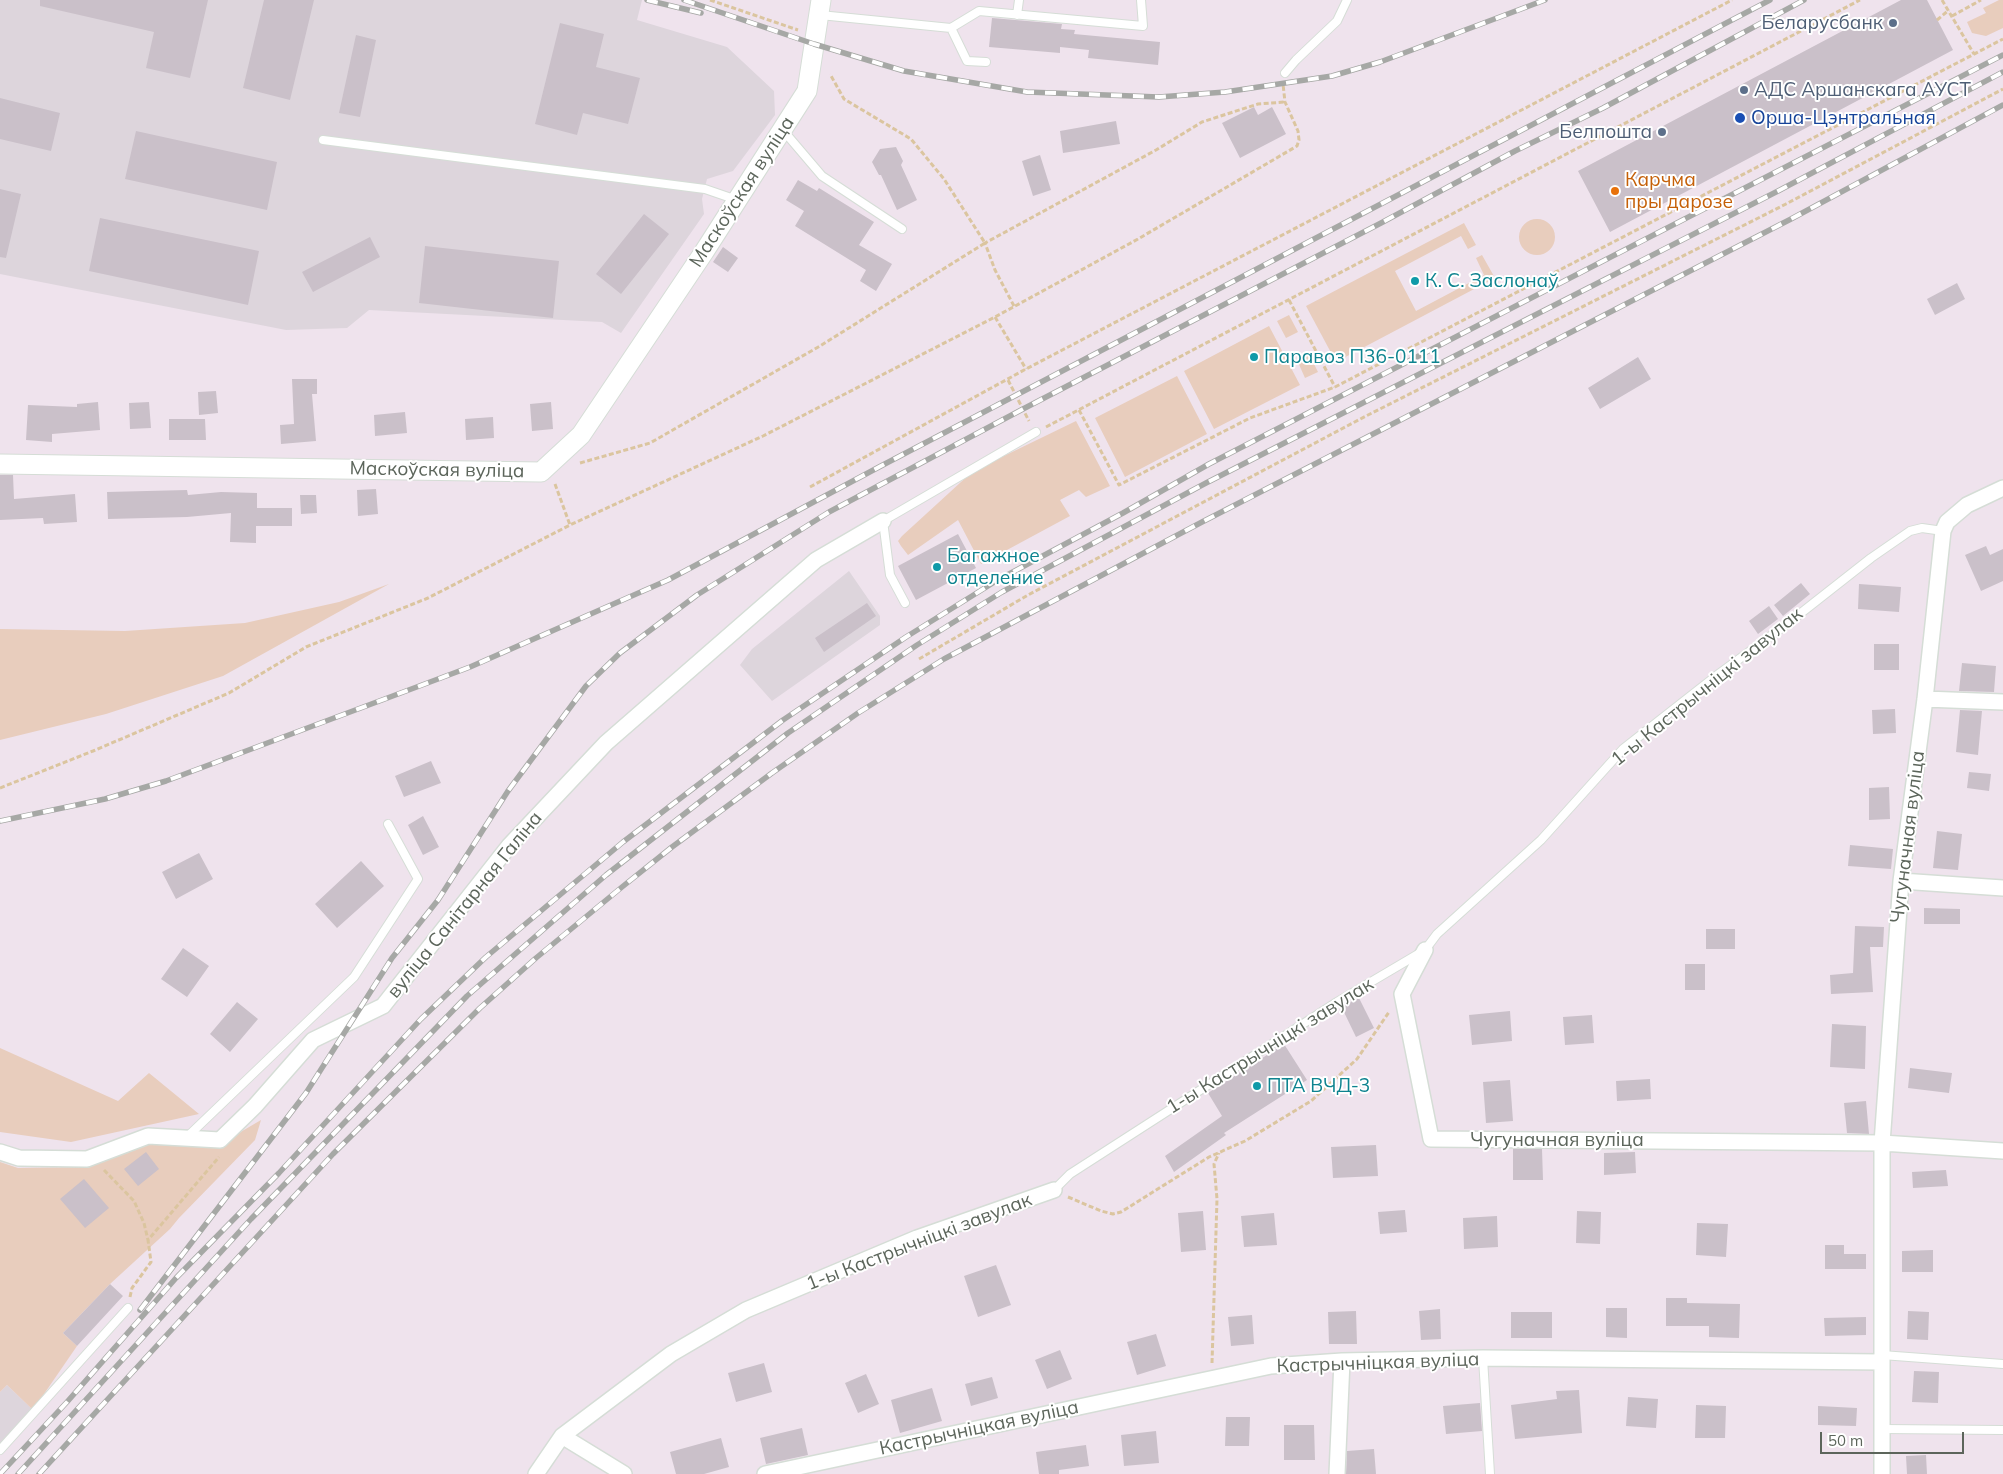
<!DOCTYPE html>
<meta charset="utf-8">
<style>
body{margin:0}
#map{position:relative;width:2003px;height:1474px;overflow:hidden;background:#efe3ed;font-family:Mulish,sans-serif}
canvas{display:block}
.scale{position:absolute;left:1820px;top:1432px;width:144px;height:22px;box-sizing:border-box;border:2px solid #5c655b;border-top:0;padding-left:6px;font-size:15px;line-height:18px;white-space:nowrap;color:#5c655b;-webkit-text-stroke:4px #fff;paint-order:stroke}
</style>
<div id="map">
<canvas width="2003" height="1474"></canvas>
<div class="scale">50 m</div>
</div>
<script>
const g = document.querySelector('canvas').getContext('2d');
g.lineJoin = 'round';
function fillPath(path, color) { g.fillStyle = color; g.fill(path, 'evenodd'); }
const shape = rows => new Path2D(rows.map(r => 'M' + r).join(''));
function stroke(path, color, width, dash) { g.strokeStyle = color; g.lineWidth = width; g.lineCap = dash ? 'butt' : 'round'; g.setLineDash(dash || []); g.stroke(path); }
function write(font, color, halo, rows, align = 'center') {
  g.font = font + ' Mulish,sans-serif'; g.lineWidth = 4; g.setLineDash([]); g.textBaseline = 'middle'; g.strokeStyle = halo; g.fillStyle = color; for (const [text, x, y, turn = 0] of rows) {
    g.save(); g.translate(x, y); g.rotate((+turn || 0) * Math.PI / 180); g.textAlign = isNaN(turn) ? turn : align; if (halo) g.strokeText(text, 0, 0); g.fillText(text, 0, 0); g.restore();
  }
}
fillPath(shape([
 [0,0,642,0,637,20,727,47,774,91,775,115,733,171,707,179,702,199,704,214,621,333,602,322,369,310,347,328,286,330,0,274],
 [849,571,880,616,880,625,772,701,740,665,752,649],
 [7,1385,33,1410,0,1445,0,1392]
]), '#ddd5dc');
fillPath(shape([
 [1999,0,2003,0,2003,28,1986,36,1972,33,1967,22,1986,13,1983,8],
 '1519 237a18 18 0 1 1 36 0a18 18 0 1 1-36 0Z',
 [1464,223,1476,245,1468,249,1461,236,1395,271,1416,311,1484,275,1476,258,1482,255,1495,278,1336,362,1306,306],
 [1289,315,1298,332,1286,338,1277,321],
 [1269,326,1300,385,1214,429,1184,371],
 [1309,354,1318,372,1305,378,1297,360],
 [1177,376,1207,434,1125,477,1095,418],
 [1076,421,1110,486,1086,497,1079,490,1060,500,1070,516,981,564,958,520,908,555,901,546,898,541,902,536,973,471],
 [389,584,223,676,106,714,0,740,0,629,125,631,245,623,339,602],
 [0,1048,118,1101,149,1073,199,1114,71,1142,0,1132],
 [261,1120,255,1140,179,1218,170,1229,110,1284,63,1333,77,1346,33,1410,7,1385,0,1392,0,1162,18,1168,83,1167,150,1142,215,1147]
]), '#e8cdbd');
fillPath(shape([
 [40,0,208,0,190,78,146,68,154,32,40,6],
 [264,0,314,0,290,100,243,88],
 [1901,0,1927,0,1953,50,1610,232,1578,171],
 [992,18,1062,24,1061,29,1075,30,1074,34,1160,42,1158,65,1088,58,1089,50,1060,47,1060,53,989,47],
 [560,23,604,34,596,67,640,78,628,124,583,113,577,135,535,124],
 [356,35,376,40,360,117,339,113],
 [0,98,60,113,51,151,0,139],
 [1254,107,1258,115,1272,107,1286,134,1240,158,1222,123],
 [1116,121,1120,144,1063,153,1060,131],
 [136,131,277,162,267,210,125,179],
 [896,147,903,161,901,165,917,200,897,210,881,175,879,175,872,162,880,149],
 [1040,155,1051,190,1033,196,1022,161],
 [798,180,817,191,819,188,874,222,859,245,892,264,876,291,860,281,866,270,795,226,804,211,786,200],
 [0,189,21,194,6,258,0,257],
 [644,214,669,234,621,294,596,274],
 [100,218,259,251,248,305,89,271],
 [370,237,380,257,313,292,302,272],
 [425,246,559,261,553,318,419,303],
 [723,247,738,258,728,272,713,262],
 [1957,283,1965,299,1935,315,1927,299],
 [1638,357,1651,379,1600,409,1588,388],
 [292,379,317,379,317,394,312,394,316,441,281,444,280,425,294,424],
 [216,391,218,413,199,415,198,392],
 [98,402,100,430,52,434,52,442,26,440,28,405,77,407,77,404],
 [149,402,151,428,130,429,129,403],
 [551,402,553,429,532,431,530,404],
 [405,412,407,433,375,436,374,415],
 [493,417,494,438,466,440,465,419],
 [169,419,205,419,206,440,169,440],
 [0,475,13,475,14,499,75,494,77,522,44,524,43,518,0,520],
 [376,489,378,514,358,516,357,490],
 [187,490,188,495,221,492,257,493,257,508,292,508,292,526,256,526,256,543,230,542,231,513,187,517,108,519,107,492],
 [300,495,316,495,317,513,301,514],
 [958,534,976,568,916,600,898,566],
 [1986,546,1990,555,2003,549,2003,581,1981,591,1965,555],
 [1801,583,1810,594,1783,616,1774,605],
 [1859,584,1901,587,1899,612,1858,609],
 [867,603,876,616,824,652,815,638],
 [1769,606,1778,619,1758,634,1749,621],
 [1874,644,1899,644,1899,670,1874,670],
 [1962,663,1996,666,1994,692,1959,691],
 [1895,709,1896,733,1873,734,1872,710],
 [1960,710,1982,711,1978,755,1956,752],
 [431,761,441,783,404,797,395,776],
 [1969,772,1991,774,1989,791,1967,788],
 [1889,787,1890,819,1869,820,1869,788],
 [423,816,439,847,423,855,408,825],
 [1937,831,1962,834,1958,870,1933,868],
 [1850,845,1893,849,1891,869,1848,866],
 [199,853,213,879,176,899,162,872],
 [361,861,384,886,337,928,315,904],
 [1924,908,1960,909,1960,924,1924,924],
 [1855,926,1884,927,1883,947,1870,947,1873,992,1831,994,1830,975,1853,973],
 [1706,929,1735,929,1735,949,1706,949],
 [183,948,209,966,187,997,161,979],
 [1685,964,1705,964,1705,990,1685,990],
 [1359,998,1374,1028,1356,1037,1341,1006],
 [237,1002,258,1019,230,1052,210,1034],
 [1510,1011,1512,1041,1472,1045,1469,1015],
 [1592,1015,1594,1043,1565,1045,1563,1017],
 [1832,1024,1866,1026,1865,1069,1830,1067],
 [1284,1044,1307,1080,1224,1133,1226,1135,1174,1172,1165,1156,1222,1116,1208,1093],
 [1910,1068,1952,1073,1949,1093,1908,1088],
 [1650,1079,1651,1099,1617,1101,1616,1081],
 [1510,1080,1513,1121,1486,1123,1483,1082],
 [1866,1101,1869,1134,1847,1133,1844,1103],
 [1376,1145,1378,1176,1333,1178,1331,1147],
 [1513,1149,1542,1149,1543,1180,1513,1180],
 [146,1152,159,1169,138,1186,124,1169],
 [1635,1152,1636,1173,1604,1175,1604,1153],
 [1946,1170,1948,1186,1913,1188,1912,1172],
 [84,1179,109,1208,85,1228,60,1199],
 [1405,1210,1407,1232,1380,1234,1378,1212],
 [1203,1211,1206,1250,1181,1252,1178,1213],
 [1577,1211,1601,1212,1600,1244,1576,1243],
 [1274,1213,1277,1245,1244,1247,1241,1216],
 [1497,1216,1498,1247,1464,1249,1463,1218],
 [1697,1223,1728,1224,1726,1257,1696,1255],
 [1825,1245,1844,1245,1844,1254,1866,1254,1866,1269,1825,1269],
 [1933,1250,1933,1272,1902,1272,1902,1251],
 [996,1265,1011,1305,978,1317,964,1276],
 [110,1284,123,1296,77,1346,63,1333],
 [1666,1298,1687,1298,1687,1303,1740,1304,1739,1338,1709,1337,1709,1326,1666,1326],
 [1606,1308,1627,1308,1627,1338,1606,1337],
 [1440,1309,1441,1339,1421,1340,1419,1311],
 [1356,1311,1357,1344,1329,1344,1328,1312],
 [1908,1311,1929,1312,1928,1340,1907,1339],
 [1511,1312,1552,1312,1552,1338,1511,1338],
 [1252,1315,1254,1344,1231,1346,1228,1317],
 [1866,1317,1866,1335,1825,1336,1824,1318],
 [1156,1334,1166,1366,1137,1375,1127,1342],
 [1060,1350,1072,1379,1047,1389,1035,1360],
 [764,1363,772,1392,736,1402,728,1373],
 [1914,1371,1939,1372,1938,1403,1912,1402],
 [866,1374,879,1404,858,1413,845,1383],
 [992,1377,998,1398,971,1406,965,1384],
 [932,1388,942,1421,900,1433,891,1400],
 [1579,1390,1582,1433,1515,1439,1511,1405,1557,1399,1556,1391],
 [1628,1397,1658,1399,1656,1428,1626,1426],
 [1480,1403,1482,1431,1446,1434,1443,1406],
 [1696,1405,1726,1406,1725,1438,1695,1438],
 [1818,1406,1857,1408,1856,1426,1818,1425],
 [1226,1417,1250,1417,1249,1446,1225,1446],
 [1284,1425,1314,1425,1315,1460,1284,1460],
 [802,1428,808,1455,766,1464,760,1438],
 [1156,1431,1159,1463,1124,1466,1121,1435],
 [721,1438,729,1467,704,1474,676,1474,670,1452],
 [1086,1445,1089,1466,1059,1470,1059,1474,1039,1474,1036,1452],
 [1374,1449,1376,1474,1346,1474,1347,1451],
 [1926,1455,1927,1474,1907,1474,1906,1456]
]), '#cac0c9');
const service = shape([
 [820,15,951,28,967,61,986,62],
 [1017,15,1019,0],
 [951,28,979,11,1143,26,1141,0],
 [1285,73,1296,60,1337,21,1347,0],
 [782,129,822,176,902,229],
 [323,140,705,189,737,200],
 [905,603,890,575,883,521,1036,432],
 [187,1137,354,977,418,879,388,824],
 [1054,1190,1070,1174,1337,1002,1425,950,1437,934,1541,840,1623,749,1720,673,1787,624,1871,558,1910,531,1922,528,1943,531],
 [1882,1355,2003,1364],
 [1483,1358,1490,1474],
 [1882,1429,2003,1430],
 [0,1450,128,1308]
]);
const minor = shape([
 [1925,699,2003,702],
 [1901,881,2003,888],
 [1425,950,1402,994,1431,1139,1882,1143,2003,1151],
 [0,1152,19,1158,87,1159,148,1136,220,1140,255,1106,313,1040,383,1006,509,846,606,743,816,560,883,521],
 [562,1436,624,1474],
 [536,1474,562,1436,671,1354,746,1310,917,1238,1054,1190],
 [765,1474,1271,1366,1342,1361,1483,1358,1881,1362],
 [1337,1474,1342,1361],
 [1882,1474,1882,1143,1901,881,1925,699,1943,531,1947,522,1967,505,2003,488]
]);
const tertiary = shape([
 [0,464,541,472,581,435,704,252,807,91,821,0]
]);
stroke(service, '#d5ddd6', 10);
stroke(minor, '#d5ddd6', 18);
stroke(tertiary, '#d5ddd6', 21);
stroke(shape([
 [710,0,798,30],
 [1942,0,1974,54],
 [1952,16,1981,0],
 [1937,20,1949,10],
 [1289,300,1335,387],
 [1014,306,995,270,985,243,1156,150,1202,122,1258,104,1285,102],
 [995,317,1026,369],
 [1008,380,1029,421],
 [1079,410,1119,485,1250,418,1335,387,2003,39],
 [1046,427,1860,0],
 [580,463,650,443,820,346,985,243,944,179,911,139,844,99,830,74],
 [555,484,570,525],
 [810,487,1026,369,1732,0],
 [919,659,1028,595,1366,416,1786,204,2003,89],
 [0,788,93,751,229,693,306,647,428,598,570,525,763,436,995,317,1138,239,1297,146,1299,140,1298,131,1285,102,1283,84],
 [104,1170,134,1201,144,1223,148,1240],
 [1068,1197,1101,1211,1113,1214,1121,1212,1209,1157,1245,1141,1311,1101,1357,1059,1389,1012],
 [130,1297,132,1288,151,1262,148,1240,219,1157],
 [1212,1363,1217,1199,1214,1164,1219,1153]
]), '#dbc59f', 3, [5, 2.5]);
stroke(service, '#fff', 8);
stroke(minor, '#fff', 15);
stroke(tertiary, '#fff', 19);
const rail = shape([
 [647,0,701,13],
 [684,0,814,44,904,71,1027,92,1159,97,1225,92,1332,76,1380,62,1545,0],
 [0,821,105,799,166,781,470,667,668,580,879,467,1770,0],
 [140,1310,306,1093,392,958,438,900,508,791,586,686,620,653,697,595,829,512,1023,409,1381,223,1515,151,1603,108,1804,0],
 [0,1474,67,1402,176,1278,279,1173,421,1019,486,957,623,842,783,720,906,637,996,581,1123,513,1209,464,2003,55],
 [18,1474,251,1219,467,996,606,875,788,733,917,645,1002,592,1206,483,1778,191,2003,72],
 [39,1474,333,1154,480,1008,536,958,622,887,672,847,772,773,858,713,944,659,1202,522,1791,219,2003,105]
]);
stroke(rail, '#a6a8a5', 5.5);
stroke(rail, '#fff', 4, [11]);
for (const [x, y, r, color] of [
 [1893,23,5,"#5c6f8a"],
 [1744,90,5,"#5c6f8a"],
 [1740,118,6,"#1a4fb4"],
 [1662,132,5,"#5c6f8a"],
 [1615,191,5,"#e8710a"],
 [1415,281,5,"#0f9aa8"],
 [1254,357,5,"#0f9aa8"],
 [937,567,5,"#0f9aa8"],
 [1257,1086,5,"#0f9aa8"]
]) { const dot = new Path2D(); dot.arc(x, y, r, 0, 2 * Math.PI); g.fillStyle = color; g.fill(dot); stroke(dot, '#fff', 2); }
write('19px', '#4e5e75', '#fff', [
 ["Беларусбанк",1883,23],
 ["АДС Аршанскага АУСТ",1754,90,"left"],
 ["Белпошта",1652,132]
], 'right');
write('19px', '#164399', '#fff', [
 ["Орша-Цэнтральная",1751,118]
], 'left');
write('19px', '#c56008', '#fff', [
 ["Карчма",1625,180],
 ["пры дарозе",1625,202]
], 'left');
write('19px', '#5c655b', '#fff', [
 ["Маскоўская вуліца",742,192,-57],
 ["Маскоўская вуліца",437,470,1],
 ["1-ы Кастрычніцкі завулак",1707,687,-39],
 ["Чугуначная вуліца",1908,837,-83],
 ["вуліца Санітарная Галіна",465,905,-51],
 ["1-ы Кастрычніцкі завулак",1270,1046,-32],
 ["Чугуначная вуліца",1557,1140],
 ["1-ы Кастрычніцкі завулак",919,1242,-21],
 ["Кастрычніцкая вуліца",1378,1363,-2],
 ["Кастрычніцкая вуліца",979,1428,-12]
]);
write('19px', '#0d838f', '#fff', [
 ["К. С. Заслонаў",1425,281],
 ["Паравоз П36-0111",1264,357],
 ["Багажное",947,556],
 ["отделение",947,578],
 ["ПТА ВЧД-3",1267,1086]
], 'left');
</script>
